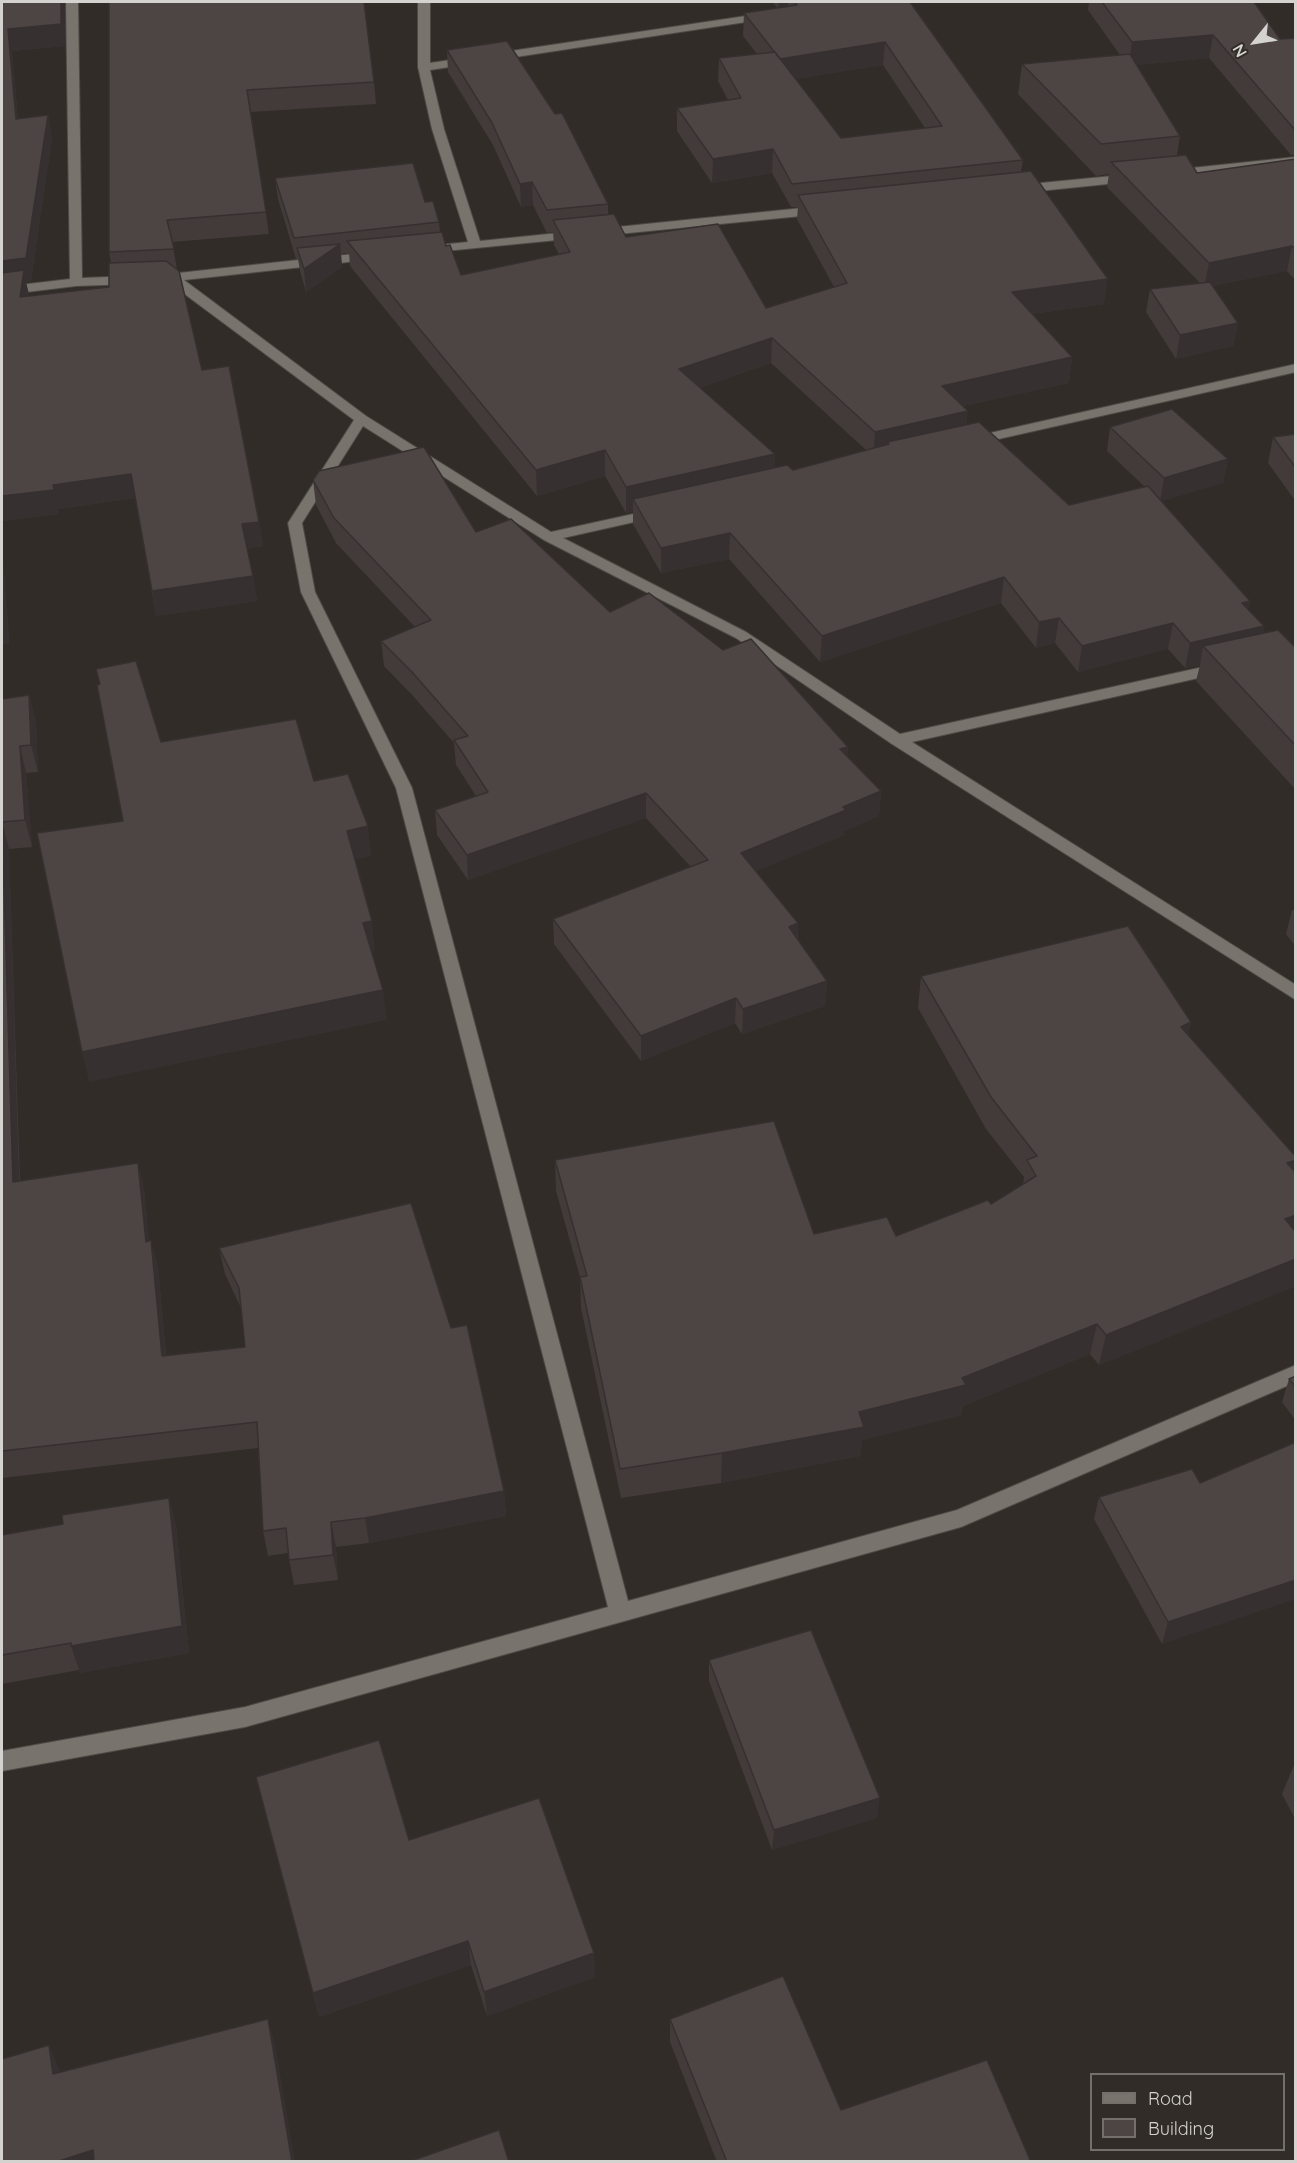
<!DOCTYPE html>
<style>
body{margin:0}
#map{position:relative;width:1297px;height:2163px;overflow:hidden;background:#312c27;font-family:Quicksand,sans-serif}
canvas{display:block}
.frame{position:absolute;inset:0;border:3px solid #d5d3cf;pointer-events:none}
.legend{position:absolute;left:1090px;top:2073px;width:195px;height:78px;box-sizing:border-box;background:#312c27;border:2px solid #736f6a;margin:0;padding:8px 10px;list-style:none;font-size:18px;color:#d5d3cf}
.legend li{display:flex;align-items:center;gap:12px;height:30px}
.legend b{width:30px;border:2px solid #736f6a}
.north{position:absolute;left:1225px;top:12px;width:60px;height:60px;-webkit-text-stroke:4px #312c27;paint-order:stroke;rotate:240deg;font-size:16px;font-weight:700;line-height:24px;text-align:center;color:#d5d3cf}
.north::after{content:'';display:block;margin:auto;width:21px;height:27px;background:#d5d3cf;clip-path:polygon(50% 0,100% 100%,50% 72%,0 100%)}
</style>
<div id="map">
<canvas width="1297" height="2163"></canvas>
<div class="frame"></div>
<ul class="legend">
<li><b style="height:8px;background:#78736d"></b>Road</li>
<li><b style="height:16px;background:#4d4544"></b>Building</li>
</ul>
<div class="north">N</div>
</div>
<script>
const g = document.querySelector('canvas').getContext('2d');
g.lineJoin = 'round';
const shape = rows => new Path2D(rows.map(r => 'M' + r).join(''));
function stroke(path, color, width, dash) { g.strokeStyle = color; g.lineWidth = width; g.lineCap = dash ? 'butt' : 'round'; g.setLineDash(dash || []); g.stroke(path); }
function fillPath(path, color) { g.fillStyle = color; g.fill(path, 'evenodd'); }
const street = shape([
 [66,2,78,2,82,278,133,276,139,280,133,284,76,286,2,295,2,287,70,279,66,2],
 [418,2,430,2,430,63,766,13,772,16,766,19,430,70,444,129,480,241,822,206,828,210,822,214,425,253,423,250,425,247,429,246,468,242,432,129,418,67,418,2],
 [1296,157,1296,165,1172,178,1166,174,1172,170,1296,157],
 [1133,174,1137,175,1137,181,1020,193,1014,189,1020,185,1133,174],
 [372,252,376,253,378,256,376,259,184,280,366,416,551,532,656,509,661,510,663,513,661,516,563,538,746,632,900,734,1221,663,1226,665,1229,668,1221,673,912,742,1296,985,1296,1000,892,744,736,638,544,540,363,426,302,523,315,592,412,788,628,1601,957,1510,1296,1365,1296,1382,961,1527,245,1727,2,1771,2,1751,245,1707,608,1607,396,788,301,592,288,523,354,420,163,278,169,274,372,252],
 [1296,364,1296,372,972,445,965,441,972,437,1296,364]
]);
stroke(street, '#4d4a45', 2);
fillPath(street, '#78736d');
fillPath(shape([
 [2,2,65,2,65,46,12,51,18,119,48,115,52,138,31,281,26,282,28,296,109,287,111,263,109,252,109,2,374,82,376,104,251,112,269,234,172,242,177,269,202,370,259,522,263,546,247,548,253,576,257,601,156,616,135,498,58,509,59,514,2,521],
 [772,2,910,2,1023,160,1021,172,1104,304,1032,314,1072,357,1069,383,963,406,967,424,1069,505,1145,487,1107,451,1110,427,1228,459,1223,483,1161,501,1250,601,1248,609,1264,626,1263,633,1296,648,1296,790,1196,681,1200,665,1185,668,1168,649,1078,672,1055,643,1036,648,1001,603,820,662,729,559,661,573,633,524,633,511,626,513,605,476,537,496,350,266,349,253,341,254,342,267,306,292,300,271,298,259,296,259,278,199,275,178,425,202,439,222,440,232,461,275,559,254,554,245,553,232,547,233,533,205,521,207,493,145,448,72,447,50,608,204,608,214,626,237,766,308,834,287,797,219,798,207,791,207,772,173,712,183,677,131,677,108,728,100,718,81,719,58,757,54,743,36,744,13,778,8],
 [883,65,925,128,841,138,795,79],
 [771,363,866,450,793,470,774,467,775,454,699,388],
 [1089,2,1254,2,1280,39,1296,38,1296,155,1291,155,1209,58,1137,65,1180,136,1177,156,1197,173,1296,159,1296,281,1287,271,1212,286,1238,323,1233,346,1176,359,1146,312,1150,289,1200,283,1107,187,1109,174,1096,176,1018,94,1022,64,1120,55,1088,10],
 [1296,434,1296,499,1294,499,1268,463,1273,437],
 [313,480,476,532,610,612,848,747,847,756,881,791,879,816,844,831,844,835,756,871,798,923,798,939,827,981,825,1006,742,1034,735,1023,641,1061,554,944,553,919,691,867,646,818,468,880,437,835,435,810,476,796,456,765,454,743,414,697,384,666,381,641,415,627,336,543,316,505],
 [29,695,36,722,38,772,26,773,32,847,9,849,20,1181,138,1163,144,1189,149,1241,158,1266,166,1355,245,1347,241,1308,225,1274,219,1248,504,1491,506,1516,369,1543,336,1547,338,1580,294,1585,288,1553,268,1556,263,1531,258,1448,2,1478,2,699],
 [1292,910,1296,910,1296,947,1286,934],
 [921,976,1191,1022,1188,1035,1296,1157,1296,1165,1294,1171,1296,1173,1296,1286,1099,1365,1090,1354,963,1406,961,1415,862,1440,860,1456,721,1483,621,1498,581,1308,580,1277,556,1191,555,1160,814,1234,896,1236,991,1204,1023,1184,1024,1177,986,1129,918,1008],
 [1296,1376,1296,1421,1282,1402,1289,1379],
 [1296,1442,1162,1644,1094,1519,1099,1497,1200,1483],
 [169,1498,176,1526,189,1653,80,1673,79,1670,2,1684,2,1535,63,1524],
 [709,1660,877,1818,772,1850,709,1681],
 [1296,1764,1296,1821,1282,1794,1294,1765],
 [263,1803,409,1840,595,1977,487,2016,471,1965,319,2017],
 [670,2019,841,2110,1031,2162,717,2162,670,2042]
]), '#423b3a');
fillPath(shape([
 [61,2,67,2,65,2,65,46,12,51,20,142,16,119,8,29],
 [779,2,788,2,788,8,778,9],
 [1213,35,1209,58,1129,66,1132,42],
 [885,42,883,65,779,82,780,59],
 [48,115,52,138,31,281,26,282,29,294,25,321,2,286,2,261],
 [773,149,772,173,712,183,713,159],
 [532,182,533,205,521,207,520,184],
 [340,244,342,267,306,292,304,269],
 [1292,246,1287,271,1204,288,1209,263],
 [1108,279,1104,304,1009,317,1012,292],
 [1238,323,1233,346,1176,359,1180,335],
 [772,338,771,363,678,395,679,369],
 [1072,357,1069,383,939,411,942,386],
 [968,411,965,436,889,444,887,442,886,454,873,457,875,432],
 [605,450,605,476,537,496,536,470],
 [775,454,774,479,633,499,633,511,626,513,626,487],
 [1228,459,1223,483,1160,502,1164,478],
 [131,474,135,498,58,509,59,514,2,521,2,496,53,485],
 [259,522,263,546,245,548,242,524],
 [730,533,729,559,661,573,661,548],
 [2,543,10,644,2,645],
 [253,576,257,601,156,616,152,591],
 [1004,577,1001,603,820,662,822,636],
 [1250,601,1244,627,1242,603],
 [1059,618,1055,643,1036,648,1039,622],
 [1173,623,1168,649,1078,672,1082,646],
 [1264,626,1259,652,1203,646,1200,665,1185,668,1190,643],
 [29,695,36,722,38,772,31,745],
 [20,746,26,773,32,847,25,820],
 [848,747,846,772,840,749],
 [881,791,879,816,844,831,844,835,740,878,741,853,843,807],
 [646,793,646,818,468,880,467,855],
 [2,822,9,849,20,1209,13,1182],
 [368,826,371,856,350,861,347,831],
 [372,921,375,951,366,953,363,923],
 [798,923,797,948,789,927],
 [827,981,825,1006,742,1034,743,1009],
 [383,990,387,1020,89,1082,82,1052],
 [736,998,735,1023,641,1061,641,1036],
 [1191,1022,1184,1053,1181,1027],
 [1296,1160,1296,1165,1288,1190,1287,1163],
 [138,1163,144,1189,152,1268,146,1242],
 [1296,1215,1296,1242,1285,1219],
 [151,1240,158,1266,168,1382,162,1356],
 [1296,1259,1296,1286,1099,1365,1106,1335],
 [1097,1324,1090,1354,963,1406,961,1415,862,1440,860,1456,721,1483,722,1453,859,1412,962,1378],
 [504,1491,506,1516,369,1543,365,1518],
 [169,1498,176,1526,189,1653,80,1673,71,1646],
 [331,1522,336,1547,338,1580,333,1555],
 [1296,1580,1296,1599,1162,1644,1168,1622],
 [880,1798,877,1818,772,1850,774,1830],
 [468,1941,471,1965,319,2017,313,1993],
 [594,1953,595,1977,487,2016,484,1992],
 [268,2019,275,2044,295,2162,292,2162],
 [49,2045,60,2070,64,2098,53,2074],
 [93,2150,98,2162,56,2162]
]), '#363030');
const building = shape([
 [2,2,61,2,61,24,8,29,16,119,48,115,26,258,2,261,2,2],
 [109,2,364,2,374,82,247,90,266,212,167,220,174,249,109,252,109,2],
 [794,2,910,2,1023,160,792,184,773,149,713,159,677,108,741,98,719,58,775,52,841,138,942,126,885,42,780,59,744,13,797,5,794,2],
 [1102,2,1254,2,1280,39,1296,38,1296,131,1213,35,1132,42,1102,2],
 [507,41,555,114,562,113,608,204,547,210,532,182,520,184,492,123,447,50,507,41],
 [1130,54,1180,136,1101,144,1022,64,1130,54],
 [1186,155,1197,173,1296,159,1296,250,1292,246,1209,263,1111,162,1186,155],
 [413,163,425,202,433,201,439,222,294,238,275,178,413,163],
 [1031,171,1108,279,1012,292,1072,357,942,386,968,411,875,432,772,338,679,369,775,454,626,487,605,450,536,470,347,241,442,232,446,246,450,245,461,275,570,252,553,220,614,214,626,237,718,224,766,308,847,283,798,195,1031,171],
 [340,244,304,269,297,248,340,244],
 [166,261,179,271,202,370,229,366,259,522,242,524,253,576,152,591,131,474,53,485,54,490,2,496,2,273,24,270,20,297,109,287,109,263,166,261],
 [1210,282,1238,323,1180,335,1150,289,1210,282],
 [1172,409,1228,459,1164,478,1110,427,1172,409],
 [979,422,1069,505,1148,486,1250,601,1242,603,1264,626,1190,643,1173,623,1082,646,1059,618,1039,622,1004,577,822,636,730,533,661,548,633,499,787,465,793,470,889,444,887,442,979,422],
 [1296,434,1296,468,1273,437,1296,434],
 [424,447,476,532,511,519,610,612,649,593,723,650,751,639,848,747,840,749,881,791,843,807,846,810,741,853,798,923,789,927,827,981,743,1009,736,998,641,1036,553,919,708,860,646,793,467,855,435,810,488,792,454,740,468,736,412,672,381,641,431,620,334,518,313,480,319,471,424,447],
 [2,588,4,619,2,619,2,588],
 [1278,630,1296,648,1296,746,1203,646,1278,630],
 [136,661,161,742,296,719,314,781,348,774,368,826,347,831,372,921,363,923,383,990,82,1052,37,833,123,821,97,685,100,684,96,669,136,661],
 [29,695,31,745,20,746,25,820,2,822,13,1182,138,1163,146,1242,151,1240,162,1356,245,1347,239,1288,219,1248,411,1203,451,1328,467,1325,504,1491,365,1518,331,1522,333,1555,289,1560,286,1528,263,1531,257,1422,2,1451,2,699,29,695],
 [1128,926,1191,1022,1181,1027,1296,1157,1296,1160,1287,1163,1296,1173,1296,1215,1285,1219,1296,1232,1296,1259,1106,1335,1097,1324,962,1378,966,1385,859,1412,864,1427,722,1453,620,1469,580,1277,587,1276,555,1160,774,1121,814,1234,887,1217,896,1236,988,1200,991,1204,1036,1176,1027,1160,1037,1156,991,1097,921,976,1128,926],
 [1296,1376,1296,1387,1289,1379,1296,1376],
 [1296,1442,1296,1580,1168,1622,1099,1497,1192,1469,1200,1483,1296,1442],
 [169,1498,182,1626,71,1646,71,1643,2,1655,2,1535,63,1524,62,1515,169,1498],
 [811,1630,880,1798,774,1830,709,1660,811,1630],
 [379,1740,409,1840,539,1798,594,1953,484,1992,468,1941,313,1993,256,1777,379,1740],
 [783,1976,841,2110,987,2060,1031,2162,727,2162,670,2019,783,1976],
 [268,2019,292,2162,94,2162,93,2150,56,2162,2,2162,2,2059,49,2045,53,2074,268,2019],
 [499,2130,509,2162,408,2162,499,2130]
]);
fillPath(building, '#4d4544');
stroke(building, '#363030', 1.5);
</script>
